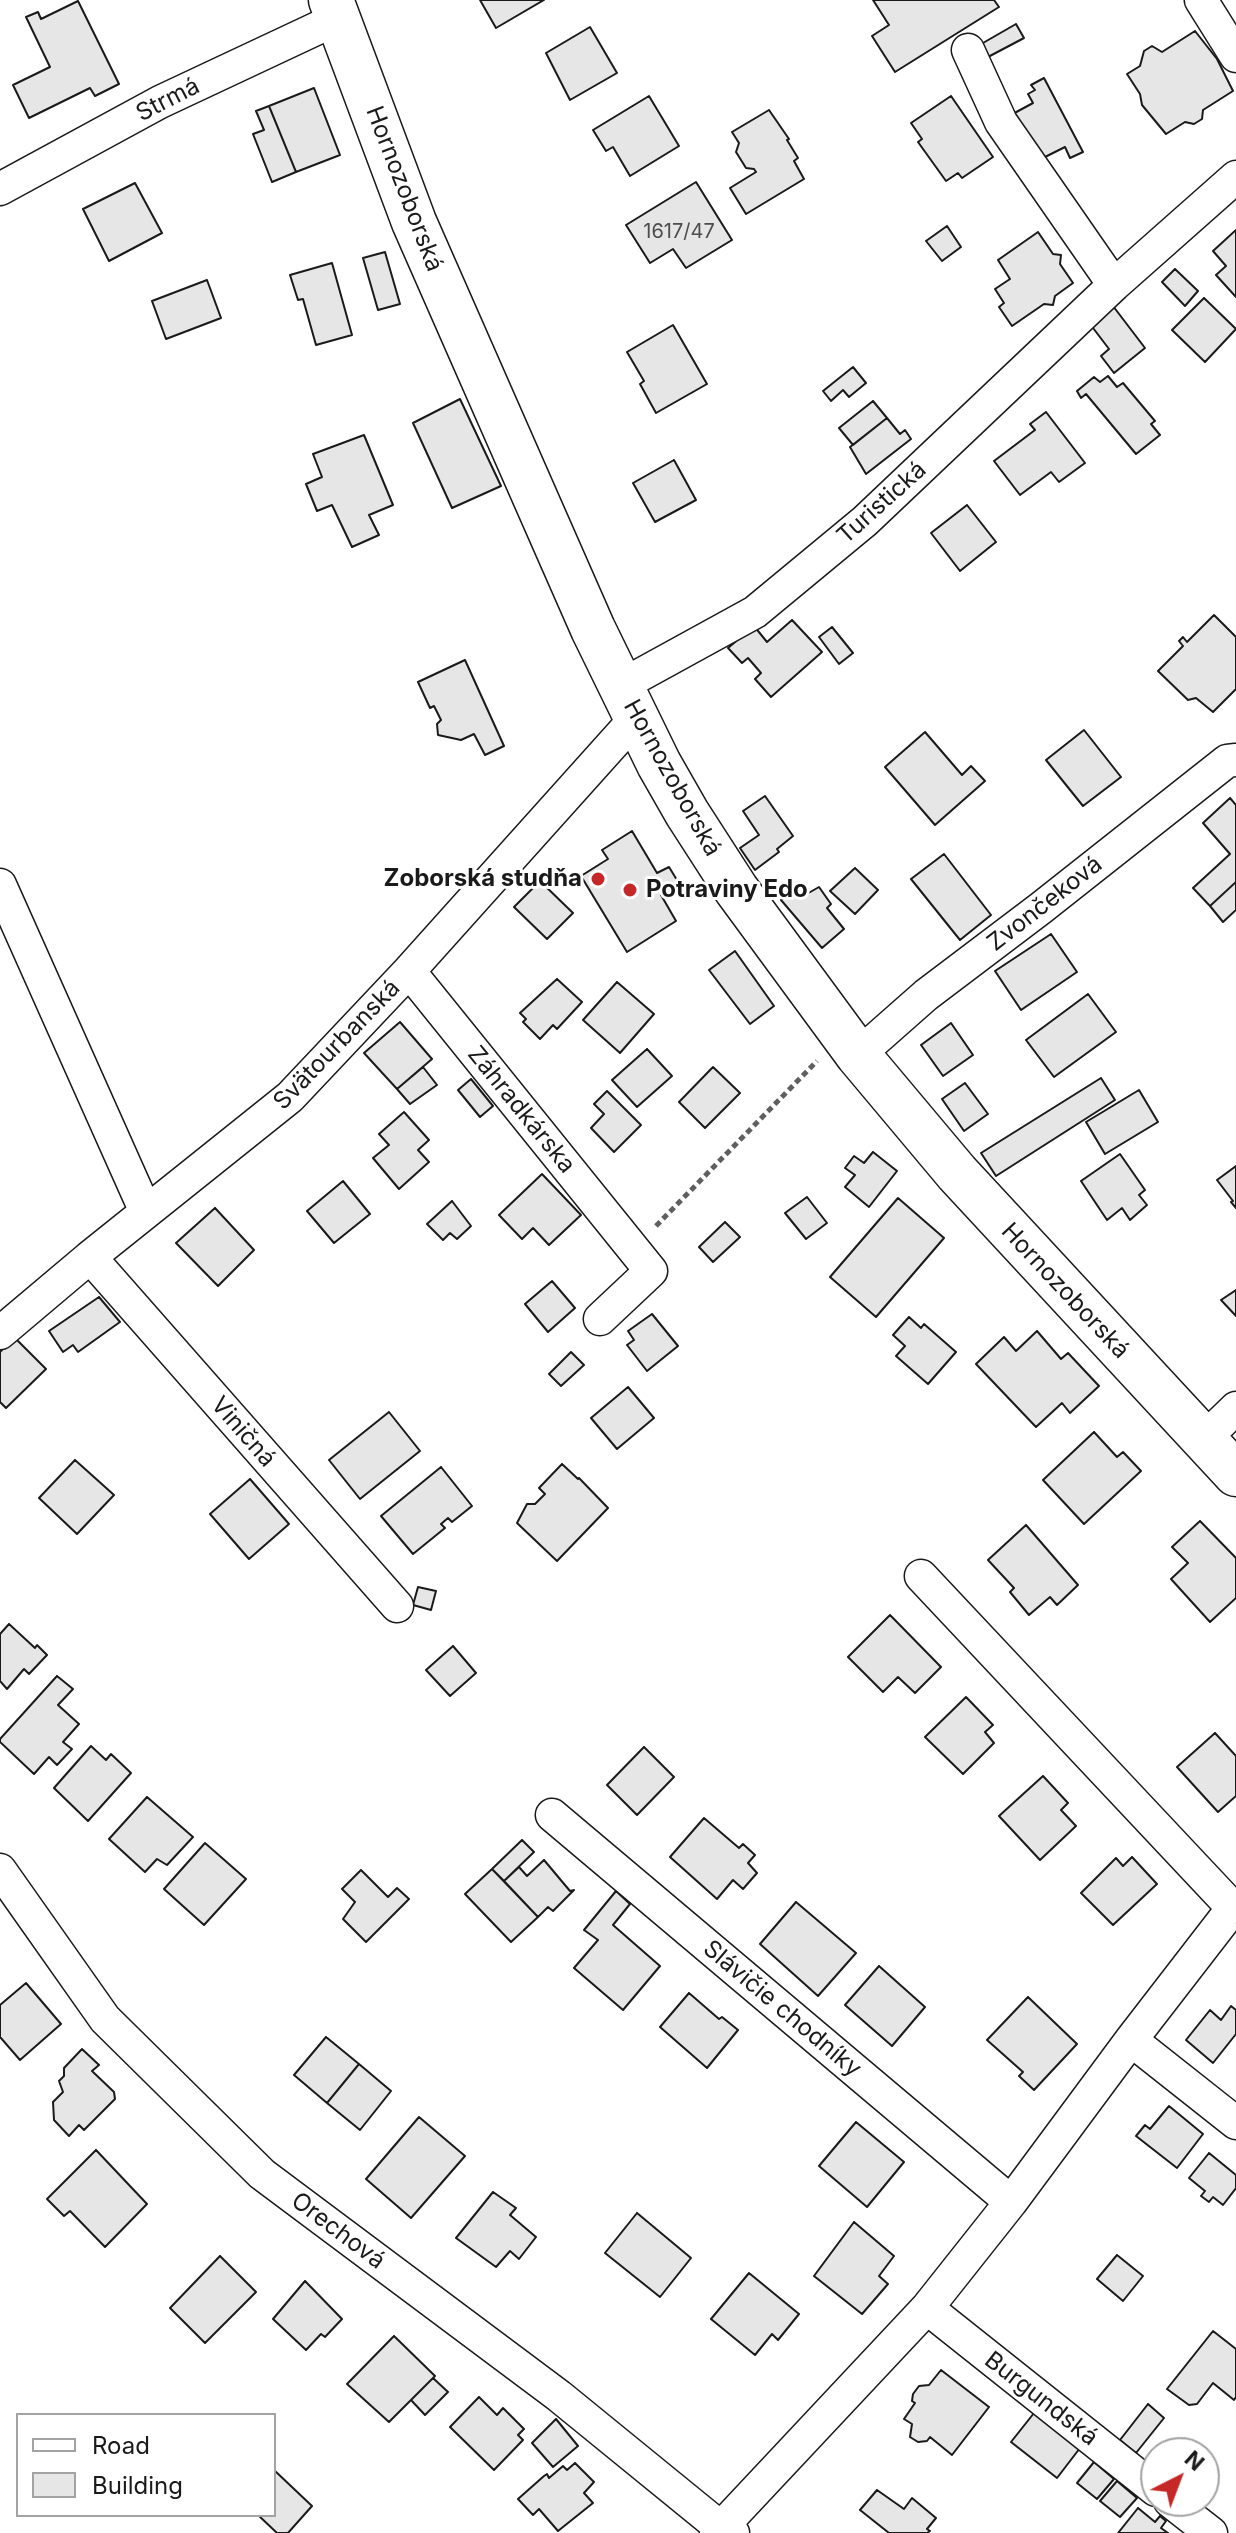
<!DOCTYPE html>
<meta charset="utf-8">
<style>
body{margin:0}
#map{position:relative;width:1236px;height:2533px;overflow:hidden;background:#fff;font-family:Inter,sans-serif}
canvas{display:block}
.legend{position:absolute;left:16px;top:2413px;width:260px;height:104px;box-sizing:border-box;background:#fff;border:2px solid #a3a3a3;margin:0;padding:10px 14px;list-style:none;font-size:24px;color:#1a1a1a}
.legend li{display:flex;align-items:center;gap:16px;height:40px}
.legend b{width:40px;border:2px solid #a3a3a3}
.north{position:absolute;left:1140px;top:2437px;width:80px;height:80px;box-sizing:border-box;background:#fff;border:2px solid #a3a3a3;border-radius:50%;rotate:42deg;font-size:22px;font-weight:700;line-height:32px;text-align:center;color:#1a1a1a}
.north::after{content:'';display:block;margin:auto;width:28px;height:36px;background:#c62828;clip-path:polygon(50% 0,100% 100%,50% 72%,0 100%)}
</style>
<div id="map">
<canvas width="1236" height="2533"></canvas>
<ul class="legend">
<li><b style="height:10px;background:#fff"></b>Road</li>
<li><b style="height:22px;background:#e6e6e6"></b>Building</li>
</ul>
<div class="north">N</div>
</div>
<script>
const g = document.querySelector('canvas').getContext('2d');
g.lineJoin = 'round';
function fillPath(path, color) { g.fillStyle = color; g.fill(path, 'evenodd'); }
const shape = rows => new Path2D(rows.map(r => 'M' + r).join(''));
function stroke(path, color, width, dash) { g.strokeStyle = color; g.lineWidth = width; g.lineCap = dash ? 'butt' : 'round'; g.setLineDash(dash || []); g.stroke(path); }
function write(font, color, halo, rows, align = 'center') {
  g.font = font + ' Inter,sans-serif'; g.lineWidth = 6; g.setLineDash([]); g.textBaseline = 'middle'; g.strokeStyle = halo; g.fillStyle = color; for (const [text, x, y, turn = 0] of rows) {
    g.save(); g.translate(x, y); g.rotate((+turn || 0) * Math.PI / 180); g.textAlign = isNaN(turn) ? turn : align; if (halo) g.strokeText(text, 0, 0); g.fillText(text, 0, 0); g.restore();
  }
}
const building = shape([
 [480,0,544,0,496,28,480,0],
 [873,0,994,0,999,7,895,72,872,36,889,25,873,0],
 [78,1,119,84,95,96,90,88,29,118,13,85,50,67,26,17,38,12,41,19,78,1],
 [1016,24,1024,38,988,57,976,47,1016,24],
 [590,27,617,73,570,100,546,53,590,27],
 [1195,31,1217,59,1233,91,1203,110,1202,119,1194,124,1185,122,1166,134,1142,105,1140,94,1127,74,1140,66,1144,51,1152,46,1162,52,1195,31],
 [1044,78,1083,152,1070,158,1065,147,1033,163,1009,116,1033,103,1028,94,1035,90,1031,85,1044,78],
 [314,88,340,155,296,172,269,106,314,88],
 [649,96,679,146,630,176,613,147,606,151,593,130,649,96],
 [951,96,993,157,962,178,958,173,946,181,918,142,922,139,911,123,951,96],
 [269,106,296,172,272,182,253,134,264,130,256,111,269,106],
 [769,110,789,139,787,140,798,158,794,161,804,179,746,214,730,188,756,172,754,169,746,168,736,152,739,143,732,132,769,110],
 [696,182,732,240,686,268,673,249,650,263,626,225,696,182],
 [135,183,162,233,109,261,83,209,135,183],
 [947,226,961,247,942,261,926,241,947,226],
 [1236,230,1236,297,1216,275,1226,266,1213,251,1236,230],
 [1038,232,1053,254,1061,255,1060,264,1073,283,1055,296,1053,305,1044,304,1012,326,999,307,1004,303,995,289,1010,279,998,260,1038,232],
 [385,252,400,304,378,310,363,258,385,252],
 [332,263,352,335,316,345,303,299,298,300,290,275,332,263],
 [1175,269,1198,291,1185,306,1162,282,1175,269],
 [207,280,221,318,166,339,152,301,207,280],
 [1204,298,1236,329,1205,362,1172,330,1204,298],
 [1113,306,1145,348,1114,373,1101,356,1109,349,1090,324,1113,306],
 [673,325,707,384,656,413,640,384,644,381,627,352,673,325],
 [853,367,866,383,849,397,843,390,831,401,823,391,853,367],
 [1108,376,1117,387,1123,383,1155,421,1151,424,1160,435,1136,454,1086,394,1081,398,1077,391,1094,377,1100,382,1108,376],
 [460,399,501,486,452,508,413,423,460,399],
 [873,401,887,418,853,445,839,428,873,401],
 [1046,412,1085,463,1059,482,1051,472,1020,495,994,461,1035,430,1030,424,1046,412],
 [887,418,900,434,905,430,911,439,866,474,850,447,887,418],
 [364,435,393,505,369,515,379,535,352,547,332,505,317,511,306,484,322,477,313,454,364,435],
 [674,460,696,500,655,522,633,483,674,460],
 [967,505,996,542,960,571,931,533,967,505],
 [1214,615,1236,637,1236,689,1213,712,1196,698,1188,700,1158,671,1183,646,1179,641,1183,637,1187,642,1214,615],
 [792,620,822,652,771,697,755,679,761,673,748,658,742,663,728,648,754,626,767,642,792,620],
 [832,627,853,653,839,664,819,637,832,627],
 [465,660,504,746,485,755,474,734,461,740,438,735,437,724,441,720,434,706,430,708,418,682,465,660],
 [1084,730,1121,777,1083,806,1046,760,1084,730],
 [925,732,962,775,971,766,985,781,935,825,885,767,925,732],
 [765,796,793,836,777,849,779,852,755,870,740,848,759,835,743,811,765,796],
 [1230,798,1236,805,1236,882,1210,906,1193,888,1230,854,1203,823,1230,798],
 [632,831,657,873,669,867,680,885,661,895,676,921,627,952,581,876,608,859,602,850,632,831],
 [944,854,991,915,960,940,911,879,944,854],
 [855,868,878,890,855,914,830,891,855,868],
 [540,881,573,913,547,939,514,907,540,881],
 [1236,882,1236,910,1223,922,1210,906,1236,882],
 [799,887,805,895,819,887,831,904,827,908,844,929,822,948,781,900,799,887],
 [1051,934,1077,972,1021,1010,995,971,1051,934],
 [735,951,774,1006,750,1024,709,970,735,951],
 [557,979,582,1002,557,1029,553,1025,540,1039,523,1022,526,1019,520,1013,557,979],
 [617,982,654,1014,620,1053,583,1020,617,982],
 [1088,994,1116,1032,1054,1077,1026,1040,1088,994],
 [400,1022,432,1059,397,1089,364,1053,400,1022],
 [951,1023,973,1055,943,1076,921,1045,951,1023],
 [647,1049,672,1076,637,1107,612,1080,647,1049],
 [423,1067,437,1085,410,1104,397,1089,423,1067],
 [713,1067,740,1093,705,1128,679,1102,713,1067],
 [1101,1078,1115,1100,996,1176,981,1153,1101,1078],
 [471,1079,493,1106,480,1117,458,1090,471,1079],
 [965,1083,988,1114,964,1131,942,1099,965,1083],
 [1139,1090,1158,1122,1105,1154,1086,1122,1139,1090],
 [607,1091,641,1125,614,1152,591,1128,604,1114,594,1104,607,1091],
 [404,1112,429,1140,418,1150,429,1162,399,1189,373,1158,389,1145,379,1134,404,1112],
 [873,1152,897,1171,869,1207,845,1187,855,1175,845,1168,854,1156,864,1163,873,1152],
 [1120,1154,1145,1190,1139,1195,1147,1205,1130,1220,1122,1208,1107,1220,1081,1181,1120,1154],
 [1236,1166,1236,1208,1231,1202,1233,1201,1217,1180,1236,1166],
 [542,1174,581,1215,549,1245,533,1228,522,1239,499,1215,542,1174],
 [343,1181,370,1214,334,1243,307,1211,343,1181],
 [807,1197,827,1223,806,1239,785,1213,807,1197],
 [898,1198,944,1238,876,1317,830,1277,898,1198],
 [452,1201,471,1226,457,1239,450,1233,443,1240,427,1224,452,1201],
 [215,1208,254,1250,218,1286,176,1243,215,1208],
 [725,1222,740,1237,713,1262,699,1247,725,1222],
 [552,1281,575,1308,548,1332,525,1304,552,1281],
 [1236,1290,1236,1316,1221,1300,1236,1290],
 [99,1297,120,1322,78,1352,73,1345,63,1352,49,1331,99,1297],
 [652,1314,678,1346,647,1371,627,1345,634,1340,628,1331,652,1314],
 [909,1317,921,1328,924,1324,956,1352,928,1384,896,1356,905,1346,893,1335,909,1317],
 [1037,1331,1061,1359,1068,1353,1099,1386,1070,1413,1062,1403,1036,1427,976,1364,1004,1337,1016,1351,1037,1331],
 [14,1337,46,1369,6,1408,0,1402,0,1352,14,1337],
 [571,1352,584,1365,561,1386,549,1374,571,1352],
 [628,1387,654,1418,617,1449,591,1418,628,1387],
 [389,1412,420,1451,360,1499,329,1460,389,1412],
 [1094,1432,1117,1457,1123,1452,1141,1471,1084,1524,1043,1480,1094,1432],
 [75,1460,114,1495,77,1534,39,1498,75,1460],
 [562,1464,578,1479,579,1478,608,1508,557,1561,517,1523,527,1504,535,1504,545,1494,539,1488,562,1464],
 [441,1467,472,1506,452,1522,448,1518,441,1524,445,1528,413,1554,381,1516,441,1467],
 [250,1479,289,1524,249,1559,210,1514,250,1479],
 [1200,1521,1236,1558,1236,1598,1210,1622,1171,1579,1188,1563,1172,1547,1200,1521],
 [1026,1525,1078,1585,1057,1605,1050,1597,1029,1615,1010,1592,1014,1588,988,1560,1026,1525],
 [418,1587,436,1591,431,1610,413,1605,418,1587],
 [890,1615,941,1667,915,1693,898,1677,883,1692,848,1657,890,1615],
 [9,1624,35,1648,37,1645,47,1655,29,1674,24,1669,7,1689,0,1681,0,1634,9,1624],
 [453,1646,476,1673,450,1696,426,1670,453,1646],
 [57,1676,73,1689,58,1705,79,1724,63,1742,72,1749,57,1765,49,1757,34,1774,0,1742,0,1739,57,1676],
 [966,1697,993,1725,985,1732,994,1743,963,1774,925,1737,966,1697],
 [1215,1733,1236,1756,1236,1796,1218,1812,1177,1767,1215,1733],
 [91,1746,106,1760,111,1754,131,1773,88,1821,54,1788,91,1746],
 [644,1747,674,1777,637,1815,607,1785,644,1747],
 [1043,1776,1068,1803,1061,1810,1076,1826,1040,1860,999,1816,1043,1776],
 [147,1797,193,1837,167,1865,157,1859,145,1872,109,1839,147,1797],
 [704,1818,739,1848,743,1844,755,1855,748,1863,757,1873,743,1889,733,1880,717,1899,670,1857,704,1818],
 [522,1840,534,1852,504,1881,492,1869,522,1840],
 [205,1843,246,1879,204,1925,164,1889,205,1843],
 [1132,1857,1157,1884,1113,1925,1081,1893,1116,1858,1123,1866,1132,1857],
 [544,1860,570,1891,574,1890,553,1911,548,1907,538,1917,504,1881,519,1867,527,1876,544,1860],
 [492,1869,538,1917,511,1942,465,1894,492,1869],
 [361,1870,388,1897,397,1888,409,1899,366,1942,343,1919,355,1902,342,1889,361,1870],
 [616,1891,630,1904,613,1925,660,1966,623,2010,574,1968,598,1940,584,1930,616,1891],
 [796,1902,856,1953,818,1996,760,1944,796,1902],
 [879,1966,925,2007,892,2046,845,2005,879,1966],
 [26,1983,61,2024,20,2060,0,2037,0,2005,26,1983],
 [689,1993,719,2019,722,2017,738,2030,707,2068,660,2027,689,1993],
 [1028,1997,1077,2044,1034,2090,1019,2076,1023,2072,987,2040,1028,1997],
 [1231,2006,1236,2010,1236,2034,1213,2063,1186,2040,1210,2010,1221,2020,1231,2006],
 [326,2037,359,2064,327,2103,294,2075,326,2037],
 [82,2049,99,2065,92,2071,114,2092,115,2099,84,2130,79,2125,69,2136,54,2120,53,2102,63,2092,59,2081,64,2076,64,2068,82,2049],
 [359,2064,391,2091,360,2130,327,2103,359,2064],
 [1169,2106,1203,2134,1177,2168,1136,2136,1145,2125,1150,2129,1169,2106],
 [419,2117,465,2156,411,2218,366,2179,419,2117],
 [856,2122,904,2162,867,2207,819,2166,856,2122],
 [96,2150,147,2204,105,2247,70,2211,64,2216,47,2199,96,2150],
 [1209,2153,1236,2175,1236,2188,1223,2205,1213,2197,1209,2202,1201,2196,1205,2191,1189,2178,1209,2153],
 [493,2192,516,2208,510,2215,536,2237,519,2259,510,2251,496,2267,456,2238,493,2192],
 [637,2213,691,2258,660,2297,605,2253,637,2213],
 [854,2222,894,2256,879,2276,888,2284,862,2314,814,2276,854,2222],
 [1117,2255,1143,2276,1123,2301,1097,2279,1117,2255],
 [220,2256,256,2292,205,2343,170,2308,220,2256],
 [749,2273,799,2314,778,2340,772,2334,755,2355,711,2319,749,2273],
 [305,2281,342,2319,325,2337,321,2334,306,2350,273,2319,305,2281],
 [1213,2331,1236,2349,1236,2397,1234,2400,1213,2383,1197,2404,1189,2405,1167,2389,1213,2331],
 [394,2336,435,2376,389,2422,347,2384,394,2336],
 [941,2370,989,2407,952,2455,930,2437,927,2441,918,2442,910,2437,912,2424,904,2419,915,2403,912,2401,913,2394,919,2386,929,2385,941,2370],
 [433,2378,448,2392,425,2415,411,2400,433,2378],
 [479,2397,497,2415,503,2408,524,2429,518,2435,523,2440,494,2470,450,2427,479,2397],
 [1148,2404,1164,2418,1136,2453,1120,2440,1148,2404],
 [1034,2413,1080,2448,1057,2478,1011,2442,1034,2413],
 [556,2419,578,2446,553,2467,532,2443,556,2419],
 [1094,2462,1114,2479,1097,2499,1077,2483,1094,2462],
 [575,2463,594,2482,584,2493,593,2503,558,2531,539,2509,533,2515,518,2499,544,2476,547,2474,549,2478,563,2466,567,2470,575,2463],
 [274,2470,312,2506,288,2533,277,2533,258,2515,274,2515,274,2470],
 [1117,2481,1137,2498,1120,2517,1100,2501,1117,2481],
 [877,2490,904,2509,912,2498,936,2518,927,2529,930,2531,927,2533,889,2533,860,2510,877,2490],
 [1138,2508,1155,2522,1160,2516,1166,2521,1161,2528,1168,2533,1118,2533,1138,2508]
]);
fillPath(building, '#e6e6e6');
stroke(building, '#1a1a1a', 2);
const street = shape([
 [1201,0,1236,56],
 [968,50,1001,122,1114,285],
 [0,189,160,102,339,18],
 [622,685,755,612,865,521,1114,285,1236,177],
 [0,885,146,1212],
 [409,971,651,1271,600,1319],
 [858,1055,926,995,1041,908,1227,761,1236,760],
 [90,1257,397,1606],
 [0,1333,90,1257,290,1097,409,971,636,718],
 [1204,1439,1236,1408],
 [921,1576,1233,1908],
 [552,1815,1011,2202],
 [0,1870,105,2019,262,2174,559,2396,721,2528,733,2533],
 [1131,2040,1236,2123],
 [927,2308,1156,2490],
 [1170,2501,1211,2533],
 [716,2533,927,2308,1011,2202,1131,2040,1236,1904]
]);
const secondary = shape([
 [331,0,414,222,593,629,659,764,687,813,736,889,858,1055,957,1173,1236,1474]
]);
stroke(street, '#1a1a1a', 35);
stroke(secondary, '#1a1a1a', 47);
stroke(shape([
 [656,1226,817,1061]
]), '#5f5f5f', 5, [6, 4]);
stroke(street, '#fff', 32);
stroke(secondary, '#fff', 44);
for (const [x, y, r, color] of [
 [598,879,8,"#c62828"],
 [630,890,8,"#c62828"]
]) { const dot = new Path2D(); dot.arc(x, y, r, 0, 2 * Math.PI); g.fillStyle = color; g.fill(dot); stroke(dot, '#fff', 3); }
write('20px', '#4d4d4d', null, [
 ["1617/47",679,232]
]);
write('24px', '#1a1a1a', '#fff', [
 ["Strmá",168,100,-27],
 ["Hornozoborská",404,189,69],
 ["Turistická",882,503,-42],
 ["Hornozoborská",672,778,61],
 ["Zvončeková",1045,904,-38],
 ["Svätourbanská",337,1045,-46],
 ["Záhradkárska",521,1110,51],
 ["Hornozoborská",1065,1291,47],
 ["Viničná",243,1432,49],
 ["Slávičie chodníky",782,2009,40],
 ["Orechová",338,2231,37],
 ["Burgundská",1041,2399,38]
]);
write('bold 24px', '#1a1a1a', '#fff', [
 ["Zoborská studňa",582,879],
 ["Potraviny Edo",646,890,"left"]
], 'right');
</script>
